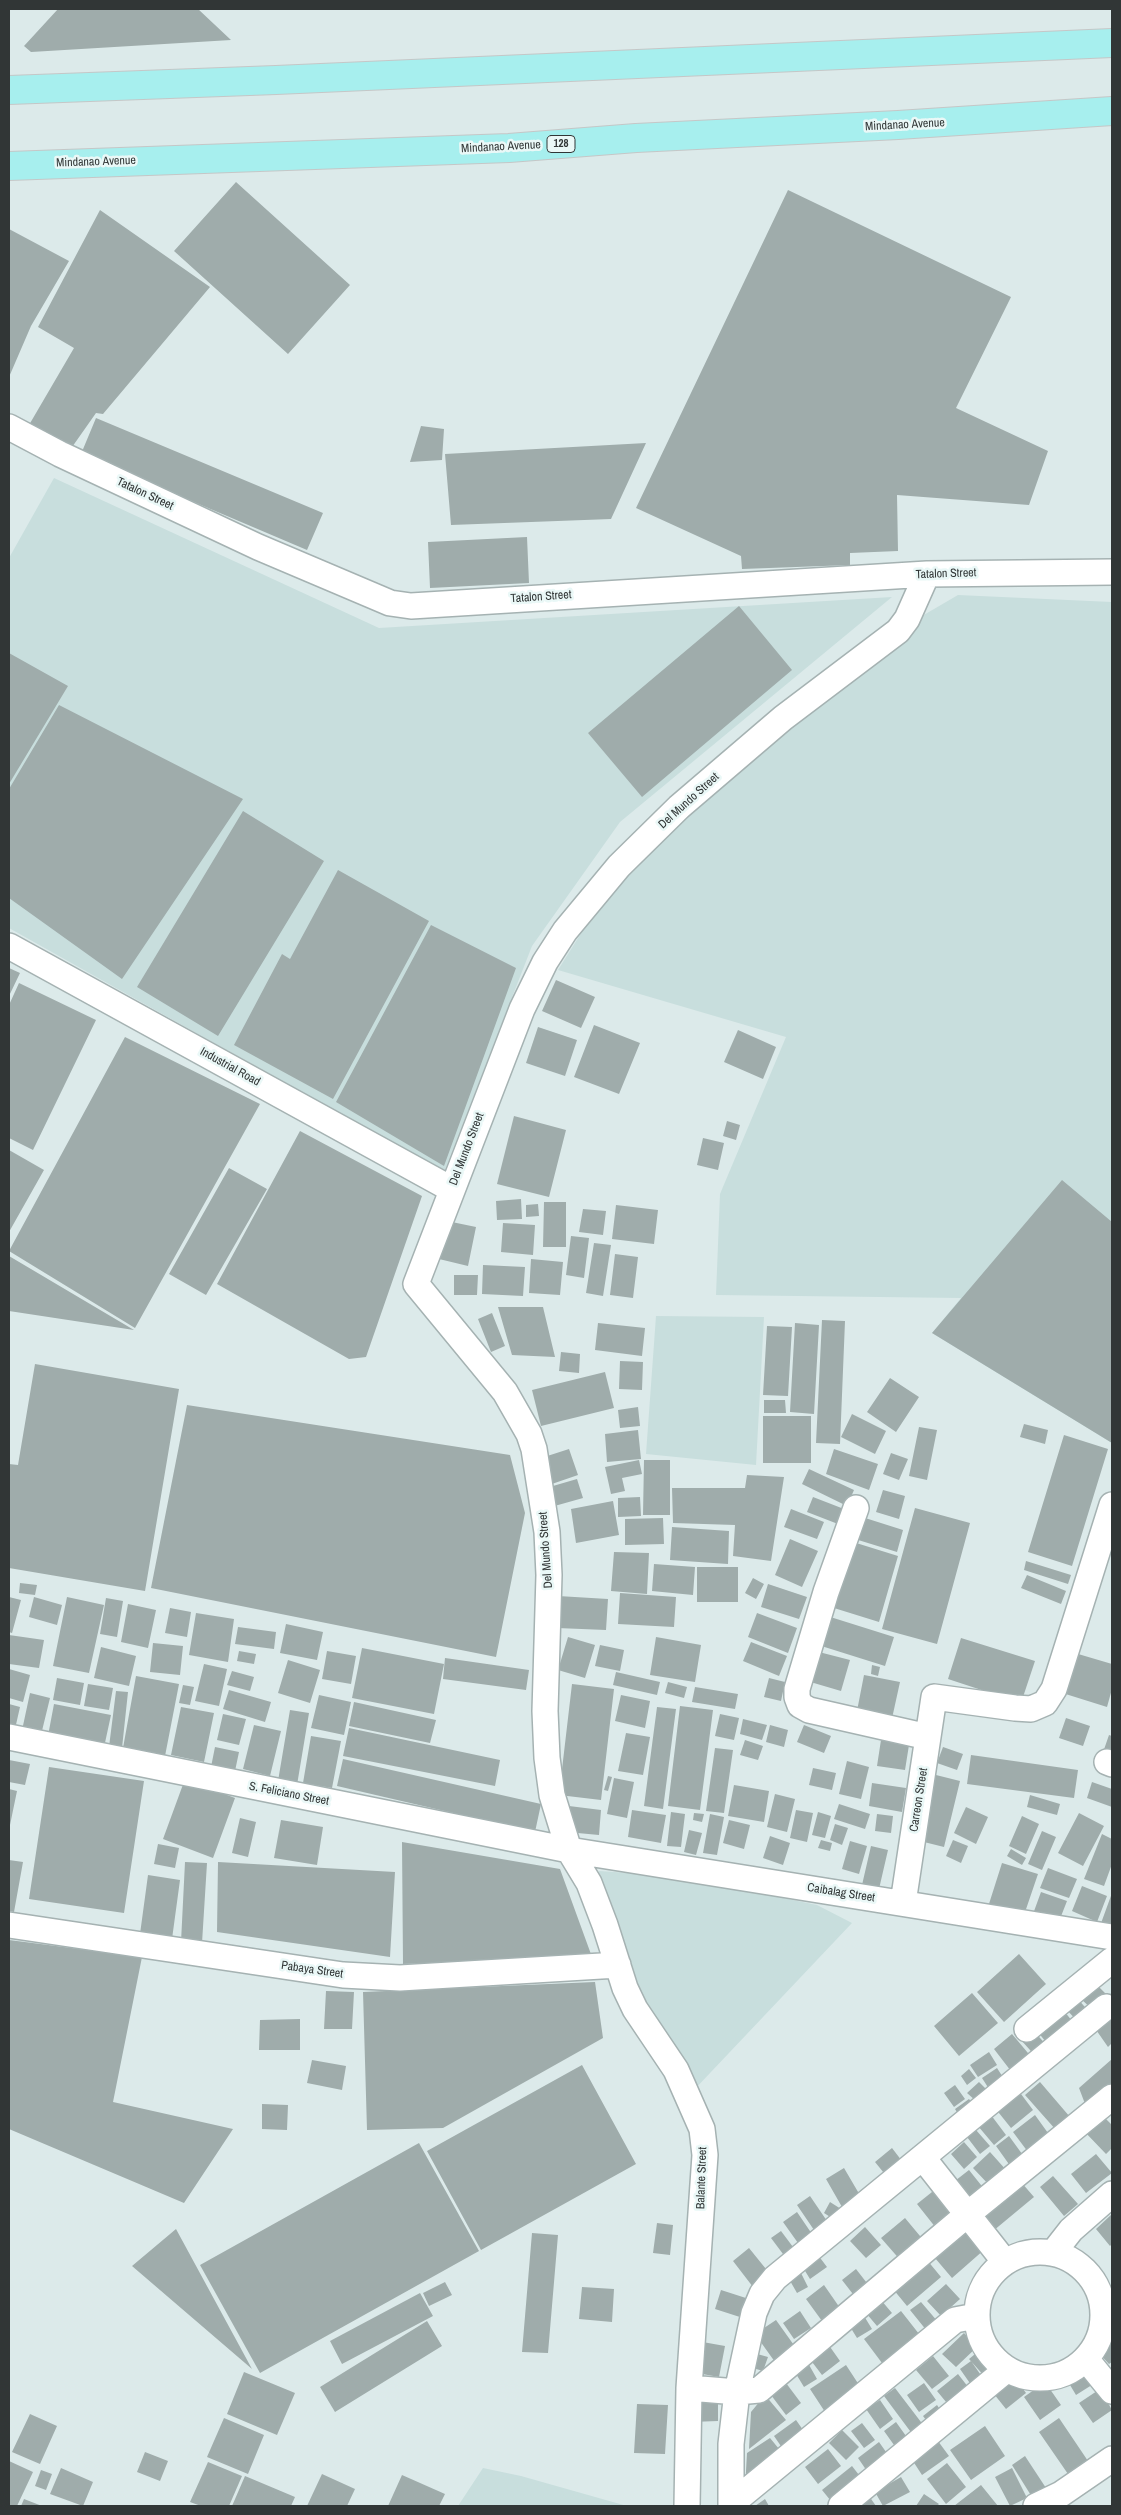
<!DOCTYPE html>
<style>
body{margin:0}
#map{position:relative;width:1121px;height:2515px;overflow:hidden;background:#dceaea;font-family:"Archivo Narrow",sans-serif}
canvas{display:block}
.frame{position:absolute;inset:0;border:10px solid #313636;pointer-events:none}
</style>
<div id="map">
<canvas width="1121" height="2515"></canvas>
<div class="frame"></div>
</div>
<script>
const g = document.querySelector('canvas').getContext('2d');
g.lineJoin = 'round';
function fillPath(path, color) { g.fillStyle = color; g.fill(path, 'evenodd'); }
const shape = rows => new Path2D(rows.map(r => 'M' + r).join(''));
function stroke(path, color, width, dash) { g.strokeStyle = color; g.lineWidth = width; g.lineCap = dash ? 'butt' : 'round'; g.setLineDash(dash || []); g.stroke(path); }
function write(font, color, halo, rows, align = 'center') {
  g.font = font + ' "Archivo Narrow",sans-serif'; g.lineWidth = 5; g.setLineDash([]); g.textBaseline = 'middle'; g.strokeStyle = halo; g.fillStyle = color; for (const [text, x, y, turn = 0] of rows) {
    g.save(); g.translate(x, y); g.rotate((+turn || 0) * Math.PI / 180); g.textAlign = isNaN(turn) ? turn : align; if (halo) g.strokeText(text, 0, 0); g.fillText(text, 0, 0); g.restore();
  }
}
fillPath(shape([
 [54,478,379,628,892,597,620,822,532,946,444,1172,9,928,9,558],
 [958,595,1112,602,1112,1443,932,1333,961,1298,716,1295,720,1194,786,1037,558,970,622,868,886,637],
 [656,1316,764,1317,756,1465,646,1454],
 [599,1871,676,1876,817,1905,852,1923,693,2091,626,1979,620,1926,597,1880],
 [483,2468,521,2476,627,2506,458,2506]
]), '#c8dedd');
fillPath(shape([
 [58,9,198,9,231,40,31,52,24,46],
 [236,182,350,285,288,354,174,251],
 [788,190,1011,297,956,408,1048,451,1029,505,897,495,898,551,850,553,850,565,742,569,741,556,636,508],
 [100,210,210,287,103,414,96,413,70,450,29,425,74,348,38,327],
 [9,229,69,261,31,326,9,377],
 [96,418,323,513,307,550,81,454],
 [421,426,444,429,442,460,410,462],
 [646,443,611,519,451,525,445,454],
 [527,537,529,583,430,588,428,542],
 [739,606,792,670,642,797,588,733],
 [9,653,68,686,9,784],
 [59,705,243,799,122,979,9,898,9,789],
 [243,811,324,861,218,1036,137,987],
 [338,870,429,921,333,1099,234,1045,282,954,290,959],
 [431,925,516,968,444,1166,336,1102],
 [9,968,20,973,9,996],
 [556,980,595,997,581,1028,542,1011],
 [19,983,96,1020,33,1150,9,1138,9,1005],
 [594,1025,640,1043,619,1094,574,1077],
 [538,1027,577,1040,565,1076,526,1063],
 [738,1030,776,1047,763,1079,724,1062],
 [125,1037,260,1104,135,1328,9,1251],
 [514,1116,566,1130,549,1197,497,1184],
 [727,1121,740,1125,736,1140,723,1136],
 [300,1131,422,1196,366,1357,349,1359,217,1284],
 [703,1138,724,1143,718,1170,697,1165],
 [9,1150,44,1170,9,1232],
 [229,1168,267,1189,206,1295,169,1274],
 [1062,1180,1112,1222,1112,1443,932,1333],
 [521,1199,522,1219,497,1220,496,1201],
 [544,1202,566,1202,566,1247,543,1247],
 [538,1204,539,1216,526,1217,526,1205],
 [616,1205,658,1210,654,1244,612,1239],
 [583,1209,606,1211,603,1235,579,1232],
 [447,1221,476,1227,468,1266,439,1259],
 [503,1223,535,1225,533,1255,501,1252],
 [571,1236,589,1238,584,1278,566,1275],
 [594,1243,611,1245,603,1296,586,1293],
 [615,1254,638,1257,633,1298,610,1295],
 [9,1256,134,1330,9,1311],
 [531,1259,563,1262,560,1295,529,1293],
 [483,1265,525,1267,523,1296,482,1294],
 [454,1275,478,1275,477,1295,454,1295],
 [498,1307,543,1307,555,1357,512,1355],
 [492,1313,505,1346,491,1352,478,1319],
 [822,1320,845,1321,840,1444,816,1443],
 [598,1323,645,1328,642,1356,595,1350],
 [795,1323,819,1325,814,1414,790,1412],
 [767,1326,792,1327,788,1396,763,1395],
 [561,1352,580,1354,579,1373,559,1371],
 [620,1361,643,1362,642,1390,619,1389],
 [35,1364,179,1389,145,1591,9,1568,9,1464,18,1465],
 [605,1372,614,1408,541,1426,532,1390],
 [890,1378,919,1397,896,1432,867,1412],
 [764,1400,785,1400,786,1413,764,1413],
 [187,1405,510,1455,525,1513,496,1657,151,1588],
 [638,1407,640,1426,620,1428,618,1410],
 [852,1414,886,1431,875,1454,841,1437],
 [763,1416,811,1416,811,1463,763,1463],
 [1024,1424,1048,1430,1045,1444,1020,1437],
 [919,1427,937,1430,927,1480,909,1476],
 [638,1430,641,1459,607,1462,605,1434],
 [1064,1435,1108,1449,1072,1566,1028,1552],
 [569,1449,578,1475,546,1486,538,1459],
 [834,1449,878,1464,869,1490,826,1474],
 [891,1453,908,1459,899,1480,883,1474],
 [639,1460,642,1474,622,1478,625,1491,611,1494,605,1467],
 [644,1460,670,1460,670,1515,643,1515],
 [809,1469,854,1490,847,1506,802,1484],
 [747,1475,784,1477,771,1561,733,1556,735,1525,673,1523,672,1488,745,1488],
 [577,1479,583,1498,551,1507,546,1488],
 [883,1490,905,1496,899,1519,876,1512],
 [640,1497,641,1516,618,1517,618,1498],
 [813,1497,844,1509,838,1524,807,1512],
 [613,1501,619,1535,576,1543,571,1509],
 [915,1508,970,1523,937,1644,882,1629],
 [791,1509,824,1522,817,1539,784,1527],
 [862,1517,903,1530,897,1552,855,1539],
 [663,1518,664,1544,625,1545,625,1519],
 [672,1527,729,1531,728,1564,670,1560],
 [790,1539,818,1551,802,1587,775,1575],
 [853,1542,898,1556,879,1622,834,1608],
 [614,1552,649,1553,647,1594,611,1591],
 [1026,1561,1071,1575,1068,1584,1024,1570],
 [654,1564,695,1567,693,1595,652,1591],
 [697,1567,738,1567,738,1602,697,1602],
 [1027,1575,1066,1591,1061,1604,1021,1588],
 [753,1578,764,1584,756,1599,745,1593],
 [20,1583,37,1585,35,1595,19,1593],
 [768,1584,807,1597,799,1619,761,1607],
 [620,1593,676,1597,674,1627,618,1624],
 [558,1596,608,1599,606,1630,557,1628],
 [9,1597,21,1600,12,1633,9,1632],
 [34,1597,62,1605,57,1625,29,1617],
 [67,1597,104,1605,89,1673,53,1666],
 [106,1598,123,1601,117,1637,100,1634],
 [128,1604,156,1610,148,1648,121,1642],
 [170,1608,191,1612,187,1637,165,1633],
 [196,1613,234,1619,228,1662,189,1655],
 [757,1613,797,1628,788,1653,748,1637],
 [824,1615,894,1637,885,1666,815,1644],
 [286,1624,323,1632,317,1660,280,1653],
 [238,1627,276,1632,274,1649,235,1644],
 [9,1635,44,1640,39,1668,9,1664],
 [568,1637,595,1645,585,1678,558,1670],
 [656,1637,701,1645,695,1682,650,1675],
 [961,1638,1035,1661,1021,1703,948,1679],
 [751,1642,787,1656,779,1676,743,1661],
 [153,1643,183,1646,180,1675,150,1672],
 [600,1645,624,1650,620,1671,595,1666],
 [101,1647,136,1656,129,1686,94,1678],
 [362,1648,444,1664,434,1714,352,1698],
 [239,1651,256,1654,254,1664,237,1661],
 [327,1651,356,1656,351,1684,322,1679],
 [815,1651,850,1660,841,1691,807,1681],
 [1068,1651,1112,1664,1112,1689,1107,1707,1056,1691],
 [445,1658,529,1670,526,1690,443,1679],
 [288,1660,320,1670,310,1703,278,1693],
 [204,1664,227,1669,219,1706,195,1701],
 [872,1665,880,1667,878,1676,871,1674],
 [9,1669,30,1675,23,1702,9,1698],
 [232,1671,254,1677,250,1691,227,1685],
 [616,1672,660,1682,657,1695,613,1685],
 [864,1675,900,1682,891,1723,856,1716],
 [136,1676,179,1684,165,1756,123,1748],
 [57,1678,84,1683,80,1705,53,1700],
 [769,1678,785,1682,781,1701,764,1697],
 [668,1682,687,1687,684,1698,665,1693],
 [88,1684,113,1688,109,1710,84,1706],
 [572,1684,614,1689,601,1800,559,1795],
 [183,1685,194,1687,190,1705,179,1703],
 [695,1687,738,1694,735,1709,692,1702],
 [229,1690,271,1702,265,1722,223,1709],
 [116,1691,128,1692,122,1748,109,1747],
 [30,1693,50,1698,40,1739,21,1735],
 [319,1695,351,1702,344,1735,311,1728],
 [621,1695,650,1701,645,1728,615,1721],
 [354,1702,436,1720,430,1743,349,1726],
 [9,1704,20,1707,15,1729,9,1727],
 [54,1704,111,1715,103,1752,47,1741],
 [680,1706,713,1710,700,1810,668,1806],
 [181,1707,214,1713,204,1762,171,1755],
 [657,1707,676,1709,663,1809,644,1806],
 [290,1710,309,1713,297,1785,278,1781],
 [223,1714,246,1719,239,1745,217,1740],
 [720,1714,739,1718,734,1740,715,1736],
 [1066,1718,1090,1726,1083,1746,1059,1738],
 [743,1719,767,1725,762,1740,740,1734],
 [254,1725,281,1731,270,1776,243,1769],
 [770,1725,788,1730,784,1747,766,1742],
 [804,1725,831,1736,824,1753,797,1742],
 [349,1728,500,1760,495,1786,343,1756],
 [626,1733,650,1737,643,1775,618,1771],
 [1109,1735,1112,1736,1112,1769,1099,1764],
 [311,1736,341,1741,332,1788,303,1783],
 [745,1740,763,1746,758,1760,740,1755],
 [881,1740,909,1745,905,1770,877,1766],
 [215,1747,239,1752,235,1771,211,1767],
 [943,1747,963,1754,957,1770,937,1763],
 [715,1748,733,1750,724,1813,706,1811],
 [971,1755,1078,1770,1074,1798,967,1784],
 [343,1759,541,1804,535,1832,337,1786],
 [9,1760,30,1764,25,1785,9,1782],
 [847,1761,869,1767,861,1799,839,1794],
 [49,1767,144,1781,124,1913,29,1899],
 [813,1768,836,1773,832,1790,809,1785],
 [936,1775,960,1781,944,1847,920,1841],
 [608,1776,612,1777,608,1791,604,1790],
 [614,1778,634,1782,627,1818,607,1814],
 [185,1779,235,1798,213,1858,163,1839],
 [1092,1782,1112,1789,1112,1807,1087,1798],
 [872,1783,906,1788,902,1812,869,1806],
 [734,1785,769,1791,764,1822,728,1816],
 [9,1789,17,1791,10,1825,9,1825],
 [775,1794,795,1799,787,1832,767,1827],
 [1030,1795,1060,1804,1057,1815,1027,1807],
 [839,1804,870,1814,865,1829,834,1819],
 [569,1806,601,1810,599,1835,567,1832],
 [966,1807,988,1817,976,1844,954,1833],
 [632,1810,666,1815,661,1843,628,1837],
 [796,1810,813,1813,807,1842,790,1838],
 [671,1812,685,1814,681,1847,667,1846],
 [818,1812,831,1816,825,1838,812,1835],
 [694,1813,704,1814,702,1822,693,1820],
 [1079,1813,1104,1826,1083,1866,1058,1853],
 [710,1814,724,1817,717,1855,703,1853],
 [877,1814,893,1816,891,1833,875,1831],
 [1022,1816,1039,1824,1026,1854,1009,1846],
 [240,1818,256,1822,248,1857,232,1853],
 [281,1820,323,1827,317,1865,274,1858],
 [729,1820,750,1825,744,1849,723,1843],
 [835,1824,848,1828,842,1845,830,1840],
 [689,1830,702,1833,696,1855,684,1852],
 [1042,1831,1056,1837,1042,1870,1028,1864],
 [1102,1834,1112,1839,1112,1864,1104,1886,1084,1879],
 [770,1836,790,1843,783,1865,763,1858],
 [821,1840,832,1843,830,1851,818,1848],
 [953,1840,968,1846,961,1863,946,1856],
 [850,1841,867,1846,859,1874,842,1869],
 [402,1842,560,1869,592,1957,403,1964],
 [158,1844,179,1848,175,1868,154,1864],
 [871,1846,888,1850,879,1889,862,1885],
 [1011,1849,1026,1858,1022,1865,1007,1856],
 [9,1860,23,1862,14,1912,9,1911],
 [185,1862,207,1863,202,1943,181,1942],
 [218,1862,395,1872,390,1957,217,1932],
 [1002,1863,1038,1874,1023,1918,988,1907],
 [1048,1868,1077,1879,1069,1898,1040,1888],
 [148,1875,180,1880,172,1939,140,1934],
 [1082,1886,1107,1896,1097,1922,1072,1911],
 [1041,1892,1067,1901,1058,1924,1033,1914],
 [1112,1893,1112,1931,1100,1926],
 [9,1940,142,1957,113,2102,233,2129,184,2203,9,2129],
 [1019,1954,1046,1984,1004,2022,977,1992],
 [595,1982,603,2038,443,2128,367,2130,363,1992],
 [1095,1983,1110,1998,1095,2012,1080,1998],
 [326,1991,354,1992,352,2029,324,2029],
 [972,1993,998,2023,959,2056,934,2026],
 [1077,1998,1091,2014,1080,2024,1066,2009],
 [1064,2011,1077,2027,1050,2047,1037,2031],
 [1107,2013,1112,2020,1112,2043,1108,2047,1092,2024],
 [300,2019,300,2050,259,2050,260,2020],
 [1032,2029,1049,2048,1038,2059,1021,2040],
 [1012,2034,1033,2059,1014,2075,994,2049],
 [989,2052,997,2065,978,2077,970,2065],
 [1112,2059,1112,2087,1087,2109,1079,2088],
 [312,2060,346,2066,342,2090,307,2083],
 [582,2065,636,2164,481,2250,427,2151],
 [997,2068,1006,2082,991,2092,982,2078],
 [969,2069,976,2078,967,2085,961,2076],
 [979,2082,987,2090,976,2101,967,2093],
 [1040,2082,1070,2117,1056,2130,1025,2095],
 [955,2085,965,2099,954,2107,944,2093],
 [1018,2090,1033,2110,1011,2128,995,2108],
 [969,2099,976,2108,961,2119,955,2109],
 [262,2104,288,2105,287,2130,262,2129],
 [1100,2113,1112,2125,1112,2148,1106,2154,1083,2130],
 [991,2115,1006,2135,994,2145,978,2126],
 [1035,2115,1053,2140,1031,2156,1013,2132],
 [976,2130,990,2146,980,2154,967,2137],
 [1009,2136,1025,2158,1011,2167,996,2146],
 [964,2142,977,2157,964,2169,951,2154],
 [419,2143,479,2251,260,2373,200,2265],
 [892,2148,905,2165,888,2178,875,2162],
 [990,2152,1007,2171,991,2187,973,2168],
 [1096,2154,1112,2173,1086,2193,1071,2174],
 [844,2168,861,2197,842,2207,826,2179],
 [969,2170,985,2190,967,2205,951,2184],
 [1053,2176,1078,2204,1064,2216,1040,2187],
 [1021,2182,1034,2197,993,2231,980,2215],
 [937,2188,956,2212,936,2228,917,2204],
 [810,2196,827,2221,814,2230,797,2205],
 [830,2202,841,2209,835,2220,824,2213],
 [797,2212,812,2234,798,2243,783,2222],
 [1112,2214,1112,2244,1110,2246,1096,2229],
 [905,2218,925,2242,902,2262,881,2238],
 [657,2223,673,2225,670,2255,653,2253],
 [865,2227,881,2245,866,2258,850,2241],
 [176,2229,252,2369,132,2266],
 [968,2229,985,2249,952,2278,935,2258],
 [781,2231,799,2255,789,2262,771,2238],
 [532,2233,558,2235,548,2353,522,2352],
 [749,2248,770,2274,753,2287,733,2261],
 [818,2255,827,2267,810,2279,802,2266],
 [927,2260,941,2277,907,2306,893,2289],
 [856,2269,870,2287,856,2298,842,2280],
 [801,2273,808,2287,797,2293,789,2279],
 [445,2282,452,2295,429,2306,423,2293],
 [946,2284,960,2299,941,2316,927,2301],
 [824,2285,840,2308,822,2321,806,2299],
 [582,2287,614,2289,612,2322,579,2319],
 [721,2290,749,2299,743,2318,715,2309],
 [420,2293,433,2316,342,2364,330,2341],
 [881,2300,892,2313,877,2326,866,2313],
 [921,2302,938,2322,927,2331,910,2310],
 [800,2311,811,2328,794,2339,783,2323],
 [901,2311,923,2339,885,2367,864,2339],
 [864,2316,872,2329,857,2338,849,2325],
 [776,2320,796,2348,775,2362,755,2334],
 [427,2321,442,2346,335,2412,320,2387],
 [964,2333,977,2347,956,2367,942,2354],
 [1112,2336,1112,2362,1109,2364,1096,2350],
 [697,2341,725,2346,719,2377,691,2372],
 [828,2344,840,2361,822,2375,809,2358],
 [980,2350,997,2369,986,2378,969,2359],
 [750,2352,768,2357,763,2371,746,2366],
 [804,2356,817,2379,804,2387,790,2364],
 [933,2356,949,2376,932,2389,916,2370],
 [971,2361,985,2381,974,2389,960,2369],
 [846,2365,863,2391,827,2415,810,2389],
 [1085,2368,1095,2383,1076,2395,1067,2380],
 [244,2372,295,2393,277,2435,227,2414],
 [958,2374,972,2392,951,2408,937,2391],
 [1015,2378,1026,2393,1006,2409,994,2394],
 [1045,2382,1061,2405,1040,2420,1024,2397],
 [786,2383,801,2403,786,2415,771,2395],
 [924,2383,936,2400,919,2412,907,2395],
 [895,2388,924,2426,913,2435,884,2396],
 [1100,2389,1112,2410,1093,2423,1079,2403],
 [765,2395,786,2420,749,2449,751,2412],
 [691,2399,718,2399,718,2421,691,2422],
 [880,2400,893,2419,880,2429,866,2409],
 [637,2404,668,2405,665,2454,634,2453],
 [937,2405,943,2414,929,2424,923,2416],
 [30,2414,57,2426,40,2464,12,2452],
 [224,2418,264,2435,248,2474,207,2457],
 [1059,2418,1088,2461,1068,2474,1039,2432],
 [796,2420,808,2437,785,2452,774,2436],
 [896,2422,911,2443,899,2452,884,2431],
 [862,2423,875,2440,864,2448,851,2431],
 [985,2426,1005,2456,971,2480,950,2450],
 [842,2430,859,2447,846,2460,829,2443],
 [935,2437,949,2456,922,2475,909,2455],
 [770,2438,784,2455,745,2489,747,2453],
 [879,2442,891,2459,869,2474,858,2458],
 [828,2449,841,2466,818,2484,805,2467],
 [145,2452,168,2461,160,2481,137,2472],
 [1025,2456,1046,2488,1032,2497,1012,2465],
 [9,2461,33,2472,17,2506,9,2506],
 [208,2462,242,2476,229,2506,201,2506,190,2502],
 [947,2463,966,2487,946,2504,927,2479],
 [852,2466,866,2484,835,2506,822,2490],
 [61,2468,93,2482,83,2506,50,2494],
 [1012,2468,1027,2498,1010,2506,995,2477],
 [41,2470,52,2474,46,2490,35,2486],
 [322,2474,355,2489,347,2506,307,2506],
 [402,2475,445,2494,439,2506,388,2506],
 [245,2476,295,2497,291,2506,232,2506],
 [901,2477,910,2492,883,2506,875,2492],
 [981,2485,998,2506,954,2506],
 [924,2494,939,2504,937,2506,916,2506],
 [869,2496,876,2506,856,2506],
 [24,2499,42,2506,21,2506],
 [765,2499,769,2506,755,2506]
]), '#9facab');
const minor = shape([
 [9,427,60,454,258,547,390,603,411,606,927,574,1112,572],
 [9,946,451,1189],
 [856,1508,826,1592,797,1689,797,1697,800,1705,809,1710,928,1737],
 [9,1737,569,1850,1112,1937],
 [1107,1762,1112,1764],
 [903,1903,934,1697,1015,1708,1031,1709,1045,1703,1054,1689,1112,1505],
 [9,1925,343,1975,400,1978,618,1965],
 [1027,2029,1112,1960],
 [923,2158,1005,2262],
 '977 2315a63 63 0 1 1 126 0a63 63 0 1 1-126 0Z',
 [1053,2253,1071,2230,1112,2194],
 [1086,2359,1112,2391],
 [689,2388,737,2392,759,2390,968,2214,1112,2097],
 [731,2504,955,2320,976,2316],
 [687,2506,689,2388,705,2155,702,2129,676,2070,635,2009,625,1988,605,1925,589,1883,569,1850,552,1795,547,1758,545,1711,549,1575,547,1532,534,1449,529,1434,505,1392,416,1284,522,1009,545,962,565,931,619,866,679,807,783,718,898,631,907,619,927,574],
 [731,2506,731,2444,737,2392,754,2313,762,2294,775,2278,1106,2007],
 [841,2506,1006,2370],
 [1036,2506,1061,2494,1112,2459]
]);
const primary = shape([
 [9,90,276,80,1112,43],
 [9,166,509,148,636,138,898,125,1112,111]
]);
stroke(minor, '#a5b2b2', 28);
stroke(primary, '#c5c7c7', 30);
stroke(minor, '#fff', 25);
stroke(primary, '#a7efee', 28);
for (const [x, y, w] of [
 [561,144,28]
]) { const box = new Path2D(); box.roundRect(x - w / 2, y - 8.5, w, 17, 4); g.fillStyle = '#eaf8f7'; g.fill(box); stroke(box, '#313636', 1); }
write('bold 11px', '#313636', null, [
 ["128",561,144]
]);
write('12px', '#313636', '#eaf8f7', [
 ["Mindanao Avenue",905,125,-3],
 ["Mindanao Avenue",501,147,-3],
 ["Mindanao Avenue",96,162,-2],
 ["Tatalon Street",145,494,25],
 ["Tatalon Street",946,574,-2],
 ["Tatalon Street",541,597,-4],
 ["Del Mundo Street",689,801,-42],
 ["Industrial Road",230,1067,29],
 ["Del Mundo Street",467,1149,-69],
 ["Del Mundo Street",546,1550,-94],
 ["S. Feliciano Street",289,1794,11],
 ["Carreon Street",919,1800,-81],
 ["Caibalag Street",841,1893,9],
 ["Pabaya Street",312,1970,8],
 ["Balante Street",702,2178,-88]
]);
</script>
